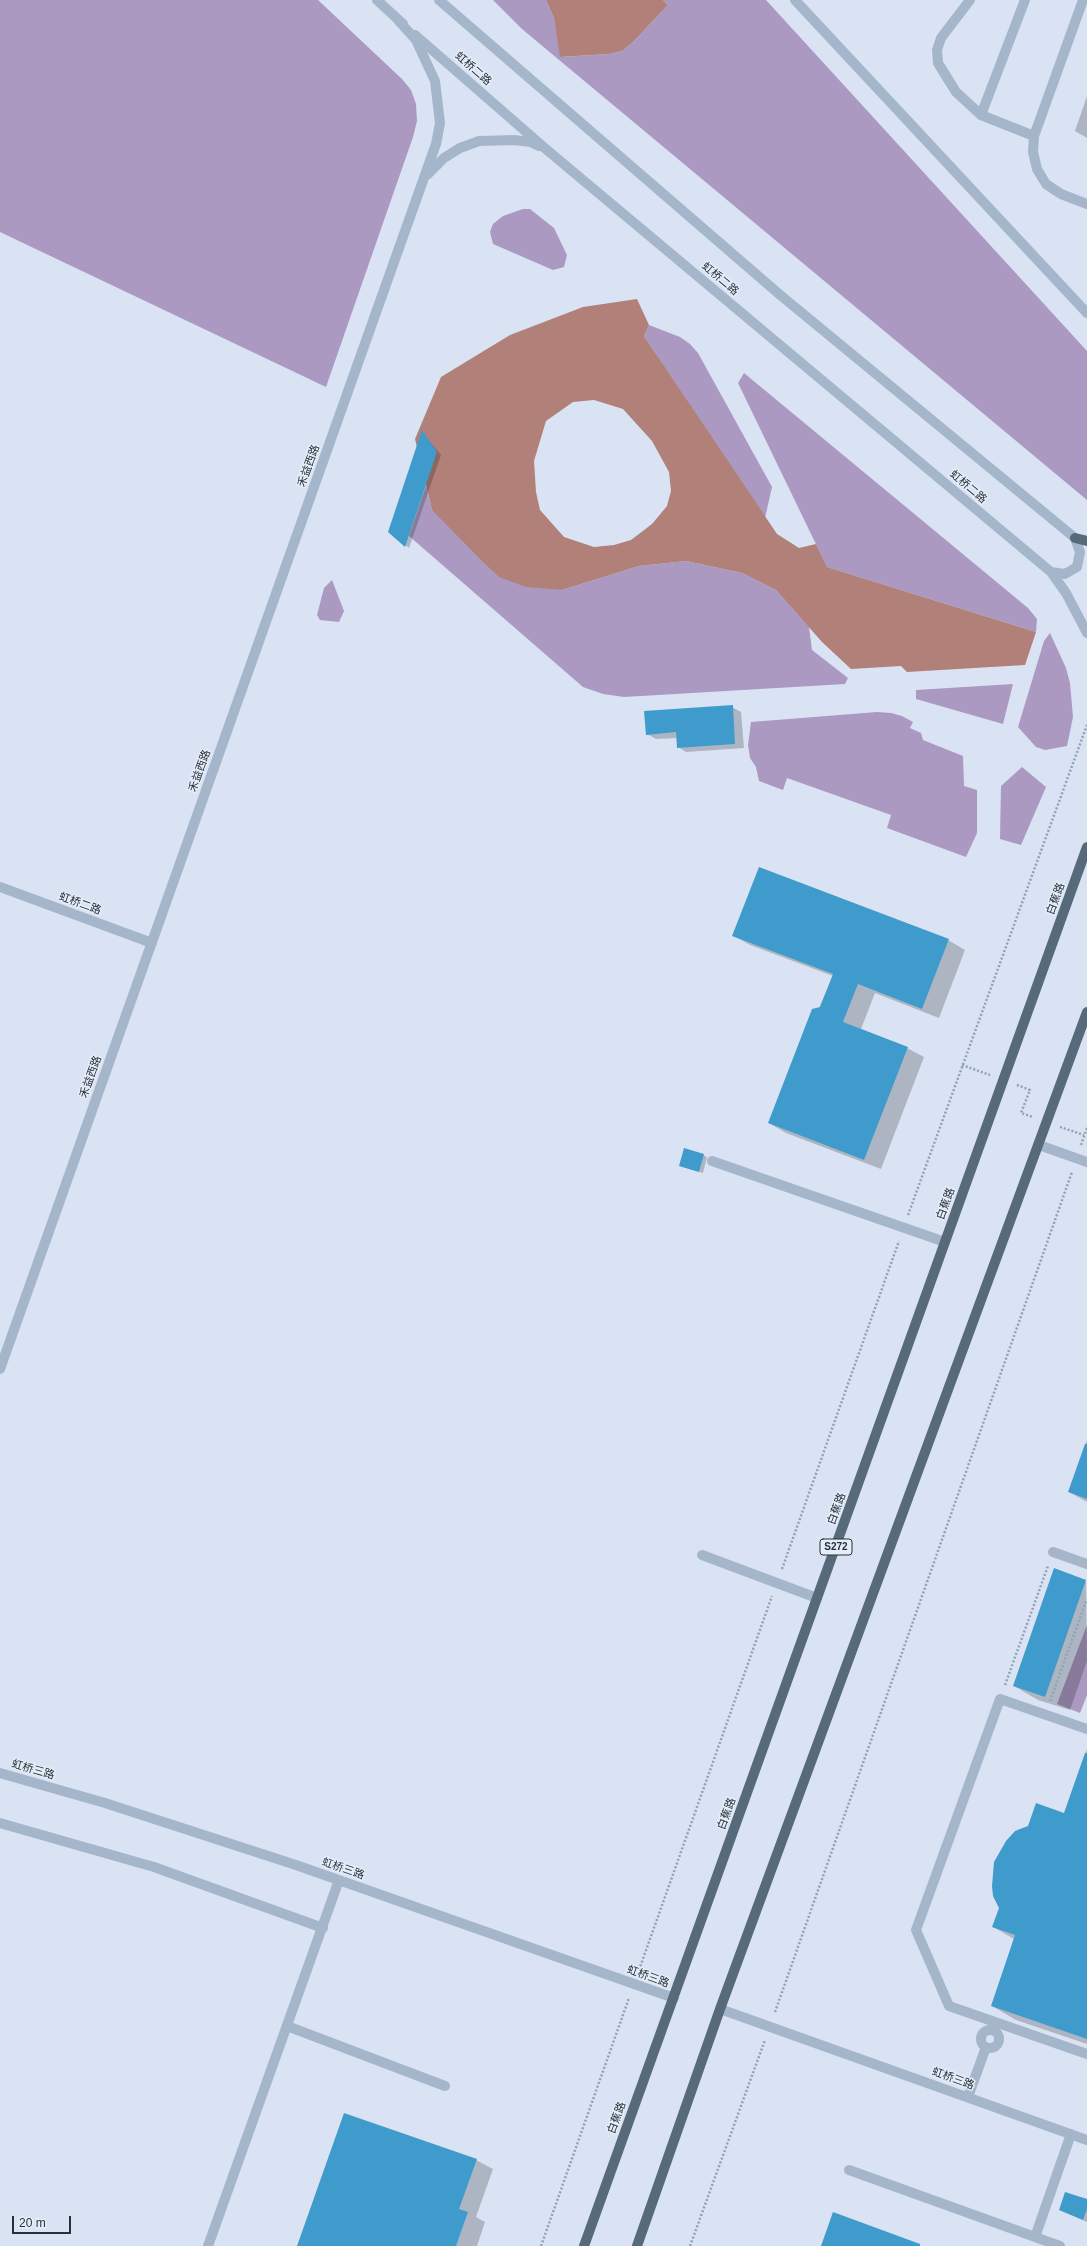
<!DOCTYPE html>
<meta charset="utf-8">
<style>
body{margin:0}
#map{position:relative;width:1087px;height:2246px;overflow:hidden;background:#dae3f3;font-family:Helvetica,sans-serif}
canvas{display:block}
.scale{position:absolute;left:12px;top:2216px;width:59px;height:18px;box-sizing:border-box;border:2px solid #273037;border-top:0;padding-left:5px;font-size:12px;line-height:14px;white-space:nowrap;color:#273037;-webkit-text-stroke:3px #e6edfa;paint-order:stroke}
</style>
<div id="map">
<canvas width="1087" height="2246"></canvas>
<div class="scale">20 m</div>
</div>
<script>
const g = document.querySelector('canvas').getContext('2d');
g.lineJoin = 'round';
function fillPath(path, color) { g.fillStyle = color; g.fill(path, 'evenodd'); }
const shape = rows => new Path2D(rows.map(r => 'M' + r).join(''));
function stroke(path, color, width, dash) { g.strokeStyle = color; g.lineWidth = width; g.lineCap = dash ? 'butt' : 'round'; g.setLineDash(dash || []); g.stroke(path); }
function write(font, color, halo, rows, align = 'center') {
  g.font = font + ' Helvetica,"Noto Sans SC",sans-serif'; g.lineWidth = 3; g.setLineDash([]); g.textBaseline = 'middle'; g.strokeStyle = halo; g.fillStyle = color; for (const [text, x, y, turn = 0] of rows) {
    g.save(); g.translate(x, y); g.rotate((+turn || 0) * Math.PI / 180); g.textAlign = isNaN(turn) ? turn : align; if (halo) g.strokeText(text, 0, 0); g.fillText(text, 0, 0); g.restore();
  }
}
fillPath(shape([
 [0,0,318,0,402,79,411,90,416,104,417,121,413,137,326,387,0,232],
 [493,0,546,0,554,18,561,57,609,54,622,51,633,42,668,5,663,0,766,0,1087,351,1087,500,522,29],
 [523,209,530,209,554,228,567,255,564,267,553,270,493,244,490,232,493,224,503,216],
 [649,325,680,337,690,344,698,353,772,487,765,518,644,336],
 [744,373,1028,608,1037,619,1036,632,827,567,738,383],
 [426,486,432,510,562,590,639,566,686,561,742,573,776,590,809,627,812,650,848,678,845,684,624,697,603,694,583,687,409,536],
 [332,580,344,611,339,622,320,620,317,615,324,588],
 [1050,633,1066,668,1070,683,1073,717,1067,746,1045,750,1036,747,1018,727,1044,641],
 [1013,684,1003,724,916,699,916,690],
 [877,712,891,713,902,716,913,722,910,728,921,733,923,740,963,756,964,786,977,790,977,833,966,857,887,828,891,815,787,778,783,790,759,781,756,767,750,758,748,745,751,722],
 [1022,767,1046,787,1021,845,1000,839,1001,786],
 [1087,1625,1087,1695,1080,1713,1057,1704]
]), '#ab99c2');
fillPath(shape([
 [546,0,663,0,668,5,633,42,622,51,609,54,560,57,554,18],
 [637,299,649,325,644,336,777,534,799,548,816,544,827,567,1036,632,1025,665,907,672,901,666,851,669,822,642,776,590,742,573,686,561,639,566,562,590,526,587,499,577,482,561,432,510,415,439,441,377,510,335,583,307],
 [594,400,623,409,652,441,669,472,671,491,667,506,652,524,631,540,614,545,594,547,564,537,540,510,536,492,534,461,546,421,573,402]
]), '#b18078');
fillPath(shape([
 [1087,96,1087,138,1075,131],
 [422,432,441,455,409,548,389,532],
 [732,707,741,712,744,748,686,752,678,747,677,738,656,739,647,734],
 [734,936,948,940,965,950,939,1018,875,993,861,1029,907,1048,924,1057,881,1169,786,1133,769,1123,833,976,750,945],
 [703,1155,707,1157,703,1173,680,1166],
 [1087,1440,1087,1502,1069,1492],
 [1086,1581,1087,1661,1070,1710,1038,1700,1014,1686],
 [1087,1749,1087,2044,1016,2020,992,2006,1014,1939,993,1927,1064,1814],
 [476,2160,493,2169,476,2217,485,2222,477,2246,298,2246],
 [1087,2201,1087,2222,1060,2210]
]), '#0003');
fillPath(shape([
 [422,430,437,452,405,547,388,532],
 [733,705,735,744,677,748,676,732,646,735,644,711],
 [759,867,949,939,922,1009,858,984,843,1022,908,1047,864,1160,768,1123,812,1009,820,1007,833,974,732,936],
 [684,1148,704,1154,699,1172,679,1166],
 [1085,1444,1087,1444,1087,1499,1068,1492],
 [1054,1568,1086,1580,1045,1697,1013,1686],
 [1085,1753,1087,1753,1087,2039,991,2006,1015,1935,992,1927,999,1908,993,1896,992,1886,994,1862,1006,1841,1015,1831,1028,1826,1036,1803,1064,1813],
 [344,2113,477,2159,459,2209,468,2212,456,2246,297,2246],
 [1065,2192,1087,2199,1087,2209,1083,2220,1059,2210],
 [833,2212,920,2244,920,2246,821,2246]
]), '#3f9bcb');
stroke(shape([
 [962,1065,990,1075],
 [1017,1085,1030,1090,1021,1113,1033,1117],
 [1060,1127,1084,1135],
 [1081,1145,1087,1128],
 [908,1215,1087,725],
 [782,1569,899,1241],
 [1005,1685,1048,1566],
 [1050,1701,1087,1599],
 [639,1970,772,1596],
 [775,2012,1072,1172],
 [541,2246,629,1998],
 [690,2246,765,2040]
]), '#8fa2b7', 2.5, [2, 2]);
stroke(shape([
 [377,0,403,24],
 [439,0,779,294,1075,538,1080,552,1077,567,1065,574,1051,572],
 [795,0,1087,313],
 [970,0,941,38,937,50,938,63,956,92,981,115,1034,136],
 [1083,0,1034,136,1033,152,1037,169,1046,184,1061,194,1087,204],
 [415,35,547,150,1051,572,1066,593,1087,633],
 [981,115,1025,0],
 [427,175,444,158,460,148,479,141,514,140,531,142,539,146],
 [0,887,152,943],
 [1039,1145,1087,1162],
 [712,1161,945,1242],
 [0,1369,436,144,440,123,435,81,416,40,398,20],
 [1053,1552,1087,1564],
 [702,1555,817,1598],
 [1087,1729,1000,1699,916,1930,949,2006,1087,2054],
 [0,1773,105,1803,296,1865,674,1998],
 [0,1823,154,1867,323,1928],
 [720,2009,1087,2140],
 [287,2026,445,2086],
 '981 2039a9 9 0 1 1 18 0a9 9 0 1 1-18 0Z',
 [968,2097,986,2047],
 [849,2170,1060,2246],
 [1035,2237,1071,2134],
 [208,2246,339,1880]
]), '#a5b6cb', 10);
stroke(shape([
 [1075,538,1087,541],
 [584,2246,1087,847],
 [637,2246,720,2009,1087,1012]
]), '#576a79', 10);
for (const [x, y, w] of [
 [836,1547,32]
]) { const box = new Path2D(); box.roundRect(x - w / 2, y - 8, w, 16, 3); g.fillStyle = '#e6edfa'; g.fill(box); stroke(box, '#273037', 1); }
write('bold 10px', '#273037', null, [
 ["S272",836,1547]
]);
write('11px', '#273037', '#e6edfa', [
 ["虹桥二路",473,69,41],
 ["虹桥二路",720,279,40],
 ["禾益西路",309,466,-70],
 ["虹桥二路",968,487,40],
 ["禾益西路",200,771,-70],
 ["白蕉路",1056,899,-70],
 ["虹桥二路",80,904,20],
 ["禾益西路",91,1077,-70],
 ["白蕉路",946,1204,-70],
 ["白蕉路",837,1509,-70],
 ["虹桥三路",33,1770,16],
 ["白蕉路",727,1814,-70],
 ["虹桥三路",343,1869,19],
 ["虹桥三路",648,1977,20],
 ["虹桥三路",953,2079,20],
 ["白蕉路",617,2118,-70]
]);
</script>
